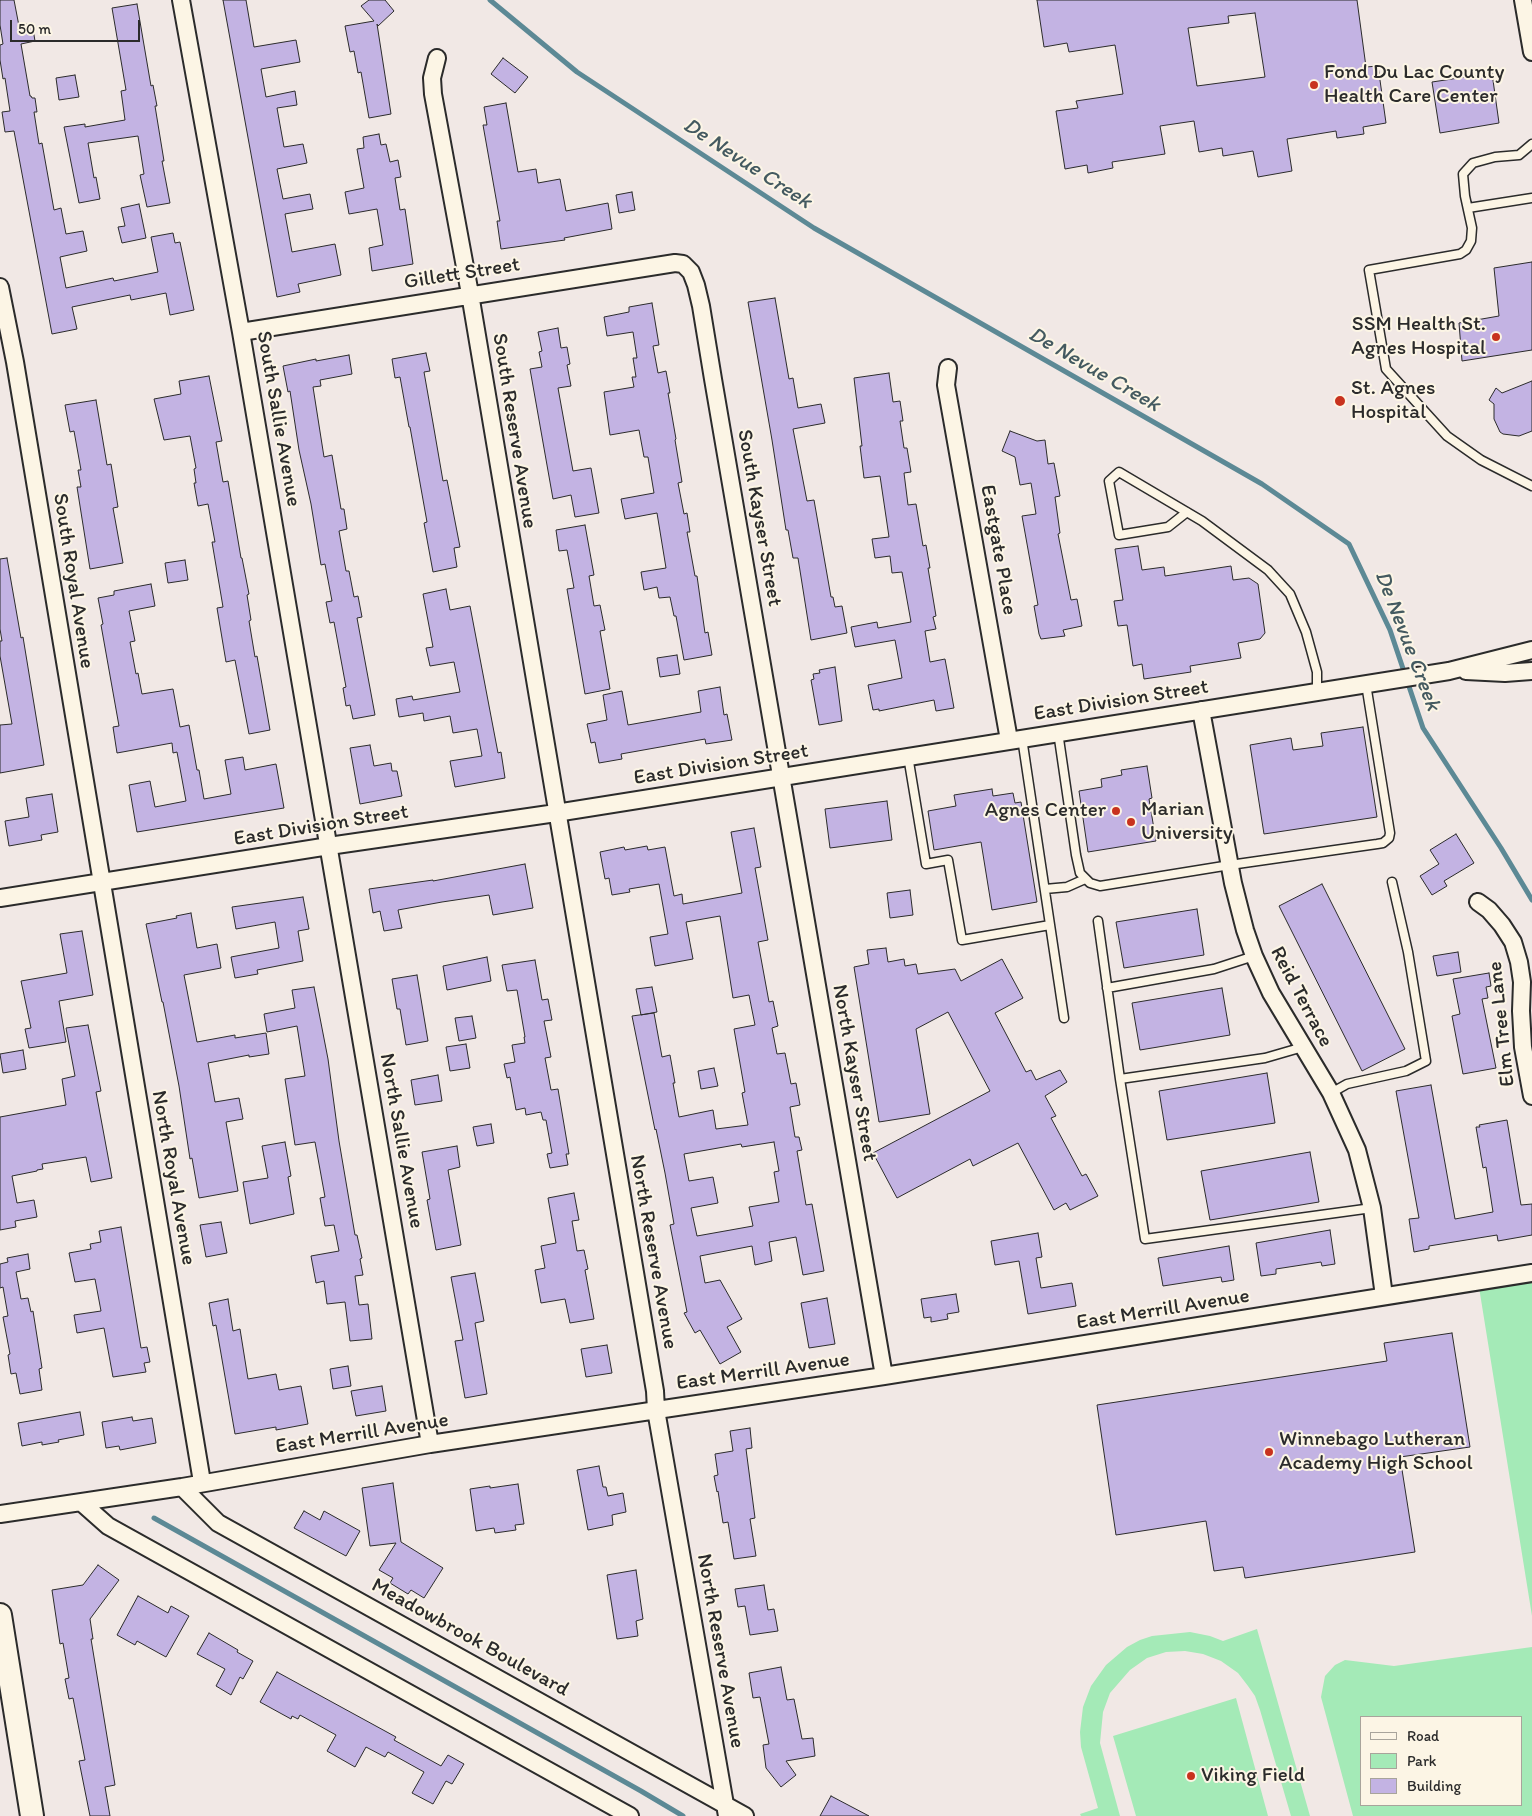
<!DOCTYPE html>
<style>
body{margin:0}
#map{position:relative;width:1532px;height:1816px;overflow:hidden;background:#f1e8e5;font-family:Itim,sans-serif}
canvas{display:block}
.legend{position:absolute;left:1360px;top:1716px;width:162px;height:90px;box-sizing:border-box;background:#fcf5e5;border:1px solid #a8a49b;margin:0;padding:6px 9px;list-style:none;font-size:15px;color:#2b2b2b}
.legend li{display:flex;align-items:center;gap:10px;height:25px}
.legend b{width:25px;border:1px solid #a8a49b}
.scale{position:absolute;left:10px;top:20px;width:130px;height:22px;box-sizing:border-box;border:2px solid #2b2b2b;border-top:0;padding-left:6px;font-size:15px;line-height:18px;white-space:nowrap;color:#2b2b2b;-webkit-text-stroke:4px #fcf5e5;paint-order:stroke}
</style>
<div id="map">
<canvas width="1532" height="1816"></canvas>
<ul class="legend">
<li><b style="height:6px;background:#fcf5e5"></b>Road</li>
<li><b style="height:14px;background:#a4eab7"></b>Park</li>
<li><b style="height:14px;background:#c3b3e3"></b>Building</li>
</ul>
<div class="scale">50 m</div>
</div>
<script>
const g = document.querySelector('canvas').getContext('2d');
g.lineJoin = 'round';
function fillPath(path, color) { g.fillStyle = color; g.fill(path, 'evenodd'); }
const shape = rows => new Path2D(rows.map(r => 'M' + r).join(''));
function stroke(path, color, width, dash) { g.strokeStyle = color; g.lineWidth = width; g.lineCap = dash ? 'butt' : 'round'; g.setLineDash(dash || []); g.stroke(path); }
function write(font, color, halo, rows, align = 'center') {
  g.font = font + ' Itim,sans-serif'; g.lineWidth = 4; g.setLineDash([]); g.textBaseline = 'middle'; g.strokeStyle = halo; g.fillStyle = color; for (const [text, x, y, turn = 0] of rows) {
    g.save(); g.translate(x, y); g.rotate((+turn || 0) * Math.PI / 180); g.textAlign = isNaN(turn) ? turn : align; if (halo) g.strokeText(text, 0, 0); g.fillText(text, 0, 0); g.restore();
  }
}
fillPath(shape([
 [1532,1273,1532,1616,1478,1281],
 [1257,1629,1310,1816,1291,1816,1260,1710,1255,1696,1248,1686,1238,1673,1221,1661,1203,1654,1185,1651,1166,1652,1147,1658,1130,1670,1110,1693,1103,1712,1100,1743,1120,1816,1081,1816,1080,1814,1098,1808,1081,1747,1080,1732,1083,1707,1091,1686,1106,1665,1127,1647,1140,1640,1152,1636,1190,1632,1210,1636,1223,1641],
 [1532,1647,1532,1816,1353,1816,1321,1697,1325,1676,1335,1665,1345,1660,1394,1666],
 [1361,1717,1521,1717,1521,1805,1361,1805],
 [1236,1698,1268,1816,1136,1816,1113,1736]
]), '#a4eab7');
stroke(shape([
 [490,0,577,72,814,228,1262,484,1349,544,1390,630,1423,728,1501,848,1532,900],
 [154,1518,641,1791,683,1816]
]), '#5c8995', 5);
const building = shape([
 [0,0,14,0,19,26,32,23,35,41,21,44,30,96,31,96,32,98,35,98,37,112,34,112,39,144,42,143,54,210,61,208,66,234,83,231,87,251,60,257,66,288,113,278,114,281,158,272,151,237,173,233,175,243,180,242,194,310,170,315,166,293,131,300,130,295,72,307,77,329,52,334,14,131,5,132,2,112,10,111,5,78,3,79,0,60,0,45,3,44,0,25,0,0],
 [223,0,246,0,254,47,296,40,300,62,261,69,266,97,295,91,297,105,277,108,284,147,303,144,307,163,277,169,283,199,310,194,313,209,285,214,292,252,335,244,341,275,298,284,300,292,277,297,223,0],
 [369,0,385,0,394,11,378,26,377,24,391,114,369,118,361,72,358,73,354,51,350,52,345,26,374,21,361,6,369,0],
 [1037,0,1357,0,1366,67,1378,66,1386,123,1363,127,1364,134,1337,138,1336,131,1287,139,1292,171,1258,177,1253,151,1223,156,1222,148,1199,152,1194,121,1160,126,1165,154,1112,162,1113,168,1088,173,1087,165,1065,169,1056,111,1078,108,1076,101,1123,94,1115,45,1069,52,1067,43,1044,47,1037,0],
 [1255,13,1265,77,1197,86,1188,28,1229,23,1228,16,1255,13],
 [137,4,151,86,153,85,157,106,155,106,164,161,162,161,170,203,147,207,140,175,144,174,138,136,88,143,94,178,96,177,100,199,79,203,64,127,85,124,85,127,125,120,121,91,126,90,112,8,137,4],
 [503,58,528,77,515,93,491,74,503,58],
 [1492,73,1499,123,1440,133,1432,82,1492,73],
 [75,75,79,97,59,100,56,78,75,75],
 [506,103,518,172,536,169,538,183,560,179,566,211,608,203,612,229,564,238,565,240,501,249,497,221,500,221,483,125,487,125,484,107,506,103],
 [379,134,381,145,386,144,390,162,398,160,401,177,395,178,400,210,405,209,413,264,372,271,369,248,383,245,377,209,349,214,345,192,364,188,357,149,364,148,363,137,379,134],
 [632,192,635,210,619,213,616,195,632,192],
 [139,204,146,238,122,243,118,227,125,226,121,208,139,204],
 [1532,262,1532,350,1462,361,1459,323,1499,316,1494,268,1532,262],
 [775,298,789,379,793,378,798,408,821,404,825,423,793,429,807,501,814,500,831,597,833,597,835,607,842,606,847,633,811,640,798,558,793,558,788,530,786,530,772,440,748,302,775,298],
 [652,303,659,345,653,346,658,373,666,371,670,393,668,393,676,439,675,440,682,482,678,483,684,514,687,513,690,532,687,532,695,576,697,576,705,633,708,632,712,655,684,660,676,616,674,616,670,597,659,598,657,587,644,590,641,572,666,568,657,513,625,519,621,499,654,493,648,457,644,457,639,430,610,435,604,392,634,387,632,377,636,377,633,358,637,358,633,332,607,336,604,317,629,312,629,307,652,303],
 [558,328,561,348,567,347,570,364,567,365,571,386,558,388,573,471,591,468,599,513,575,517,571,495,553,499,530,369,542,367,539,352,542,351,538,332,558,328],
 [426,353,430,371,424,372,433,423,443,481,447,480,460,547,454,548,457,567,433,572,424,523,427,522,410,427,409,427,400,377,395,378,392,359,426,353],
 [349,355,352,374,320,380,321,386,313,387,324,457,332,455,341,509,344,509,347,529,339,531,346,571,349,571,354,597,358,596,362,617,357,618,375,715,353,719,350,705,346,706,343,688,346,687,334,622,330,623,326,602,332,601,325,564,321,565,311,504,299,450,290,391,288,392,283,366,316,359,316,361,349,355],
 [889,373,893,402,900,401,903,421,900,421,904,448,907,448,911,472,904,473,908,505,916,504,923,546,926,545,930,568,928,568,936,616,933,617,936,629,925,631,930,662,945,659,954,708,936,711,934,700,879,711,879,709,873,710,868,685,902,678,895,640,855,647,851,627,877,622,878,628,911,622,902,572,892,573,890,556,875,558,872,539,889,537,880,476,864,478,860,446,862,446,854,378,889,373],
 [209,376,222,441,216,442,223,482,228,481,241,558,242,558,249,594,247,595,251,620,249,621,255,657,257,656,270,730,249,734,235,660,226,662,217,608,223,607,212,542,215,542,208,504,198,506,194,483,196,483,194,469,196,468,190,436,164,440,154,399,181,394,179,381,209,376],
 [1532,381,1532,431,1519,436,1503,434,1500,432,1494,419,1494,404,1489,400,1496,388,1502,393,1532,381],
 [96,400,107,465,111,464,118,507,113,508,123,563,90,569,77,487,81,487,78,470,81,470,74,431,70,432,65,405,96,400],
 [1010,431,1037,441,1045,440,1048,464,1054,463,1060,496,1055,497,1060,533,1058,534,1071,600,1077,599,1082,626,1063,630,1065,636,1041,639,1039,634,1034,606,1038,605,1022,516,1036,514,1031,483,1020,485,1015,457,1002,451,1010,431],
 [585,525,594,575,589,576,594,606,600,605,605,630,600,631,610,689,585,694,567,589,574,588,567,550,559,551,556,530,585,525],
 [1138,546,1142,570,1164,567,1165,576,1231,566,1233,580,1249,578,1258,584,1265,633,1260,639,1238,643,1241,658,1190,666,1191,672,1144,679,1142,664,1133,666,1127,625,1118,626,1114,601,1123,600,1115,549,1138,546],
 [7,558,21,638,23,637,44,765,0,773,0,725,12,724,0,656,0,641,2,641,0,629,0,559,7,558],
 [185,560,188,580,168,583,165,563,185,560],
 [151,584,155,606,129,611,135,641,130,642,136,674,138,673,142,694,173,689,180,727,189,725,197,770,199,770,204,799,231,794,225,760,243,757,245,770,276,764,284,808,137,832,129,785,150,781,155,807,186,801,177,752,173,753,172,743,117,753,113,727,119,726,101,625,103,624,98,598,114,595,114,591,151,584],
 [446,589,450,610,470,606,498,753,501,752,505,778,455,787,450,761,482,756,477,729,453,733,450,716,424,721,423,713,399,717,396,699,412,696,413,700,460,692,454,662,430,666,426,648,433,647,423,594,446,589],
 [677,655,680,674,660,677,657,658,677,655],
 [835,667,842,721,819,725,811,680,814,679,813,674,820,673,819,670,835,667],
 [720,687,724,715,727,714,732,740,706,744,705,739,621,754,622,759,599,763,595,742,591,743,587,724,607,720,603,695,622,691,628,725,701,712,698,691,720,687],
 [1363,727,1377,817,1264,834,1250,745,1291,738,1293,750,1323,746,1321,733,1363,727],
 [370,745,374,766,391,763,392,771,397,771,402,796,360,804,350,748,370,745],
 [1147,766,1152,798,1149,799,1156,841,1088,852,1079,791,1102,787,1101,779,1122,775,1121,770,1147,766],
 [992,789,993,796,1013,793,1015,803,1021,802,1037,902,992,910,981,842,934,850,928,811,956,806,954,795,992,789],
 [52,794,58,832,41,835,42,840,9,846,5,821,29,817,26,798,52,794],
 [887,801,892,840,830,848,825,809,887,801],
 [754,828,761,867,755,868,768,940,758,942,769,1002,773,1001,778,1026,772,1028,777,1054,785,1053,791,1084,796,1083,800,1105,790,1107,795,1137,799,1137,802,1150,797,1151,806,1205,812,1204,824,1271,803,1275,796,1237,769,1242,772,1261,755,1265,752,1246,700,1256,705,1283,720,1280,742,1319,727,1327,741,1352,720,1364,700,1330,695,1333,684,1313,687,1312,670,1225,674,1224,665,1173,656,1129,655,1130,632,1016,654,1013,662,1057,670,1055,675,1083,673,1083,679,1117,713,1110,716,1129,748,1125,742,1093,745,1092,734,1029,755,1025,749,995,733,998,720,916,686,922,693,959,655,966,650,937,668,934,659,884,629,889,630,892,612,895,609,878,605,879,600,852,624,847,625,850,647,846,648,850,665,847,674,896,682,894,683,904,742,893,731,832,754,828],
 [774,1142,779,1171,774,1172,779,1202,749,1207,753,1226,697,1236,691,1208,718,1203,713,1177,689,1181,684,1154,741,1144,742,1147,774,1142],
 [1456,834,1474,863,1444,881,1447,886,1432,895,1420,876,1439,864,1430,850,1456,834],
 [525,864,533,908,493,915,489,895,442,902,398,910,402,928,384,931,380,911,373,913,369,889,433,880,433,881,525,864],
 [1322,884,1405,1049,1362,1071,1279,906,1322,884],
 [910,890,913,915,890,918,887,893,910,890],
 [303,897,309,929,298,931,303,961,257,970,258,974,235,978,231,957,279,948,275,922,236,929,232,907,303,897],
 [1197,909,1204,955,1124,968,1116,922,1197,909],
 [191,913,197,948,217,944,221,968,184,975,197,1042,235,1035,235,1038,266,1033,269,1054,249,1057,249,1055,208,1063,215,1102,239,1098,243,1119,226,1122,238,1191,199,1198,192,1158,190,1159,179,1086,163,1002,162,1002,146,924,177,918,176,916,191,913],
 [82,931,93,995,59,1001,66,1042,29,1048,25,1029,31,1028,21,981,67,973,60,934,82,931],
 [886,948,888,962,904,959,905,966,916,964,918,974,955,969,961,981,1002,959,1023,998,995,1013,1026,1072,1031,1070,1036,1080,1060,1070,1067,1082,1045,1096,1056,1116,1051,1118,1082,1176,1086,1174,1098,1196,1070,1210,1066,1203,1054,1210,1018,1143,973,1166,970,1159,897,1198,873,1153,990,1091,948,1012,916,1029,930,1114,879,1122,854,967,869,964,867,950,886,948],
 [1458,952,1461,972,1437,976,1433,956,1458,952],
 [487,957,491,981,447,990,443,966,487,957],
 [535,960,542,1000,548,999,552,1020,544,1021,551,1057,545,1058,551,1090,558,1089,569,1154,566,1154,568,1165,550,1168,547,1154,552,1153,546,1120,543,1120,541,1112,526,1115,525,1108,516,1110,510,1077,507,1078,504,1064,515,1062,512,1045,525,1043,524,1037,525,1037,517,990,507,991,502,965,535,960],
 [1489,973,1491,986,1486,987,1488,998,1482,999,1496,1068,1463,1074,1452,1016,1460,1014,1453,979,1489,973],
 [417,975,428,1041,406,1045,400,1009,397,1009,392,979,417,975],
 [314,987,328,1059,339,1141,355,1235,357,1235,362,1258,360,1259,363,1275,355,1276,359,1305,368,1304,372,1339,350,1341,345,1302,327,1304,324,1281,316,1283,311,1256,339,1251,334,1225,325,1226,320,1198,325,1197,315,1142,295,1145,285,1079,305,1076,297,1026,267,1032,264,1014,295,1008,292,990,314,987],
 [652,987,657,1012,641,1015,636,989,652,987],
 [1222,988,1230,1035,1140,1050,1132,1003,1222,988],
 [472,1016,476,1038,459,1041,455,1018,472,1016],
 [88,1025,101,1091,96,1092,112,1178,91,1182,86,1157,42,1164,43,1169,37,1170,37,1171,12,1176,17,1203,34,1200,37,1217,15,1221,16,1227,0,1230,0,1117,66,1105,62,1079,75,1076,66,1028,88,1025],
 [466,1044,470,1068,450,1071,446,1047,466,1044],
 [23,1050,26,1069,3,1073,0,1054,23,1050],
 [714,1068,718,1086,701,1089,698,1071,714,1068],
 [1267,1073,1275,1123,1167,1140,1159,1091,1267,1073],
 [438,1075,442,1101,415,1105,411,1080,438,1075],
 [1431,1085,1455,1219,1493,1212,1486,1167,1483,1168,1476,1127,1480,1127,1479,1125,1507,1120,1521,1205,1532,1204,1532,1235,1498,1241,1497,1235,1429,1246,1429,1249,1414,1252,1409,1219,1419,1218,1396,1091,1431,1085],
 [491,1124,494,1143,477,1146,473,1127,491,1124],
 [285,1142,291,1176,288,1177,294,1214,250,1224,243,1182,268,1178,262,1146,285,1142],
 [457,1146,460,1167,448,1170,461,1245,436,1250,427,1200,430,1199,422,1152,457,1146],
 [1310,1152,1319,1202,1210,1220,1201,1171,1310,1152],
 [574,1193,579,1220,572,1221,577,1251,584,1250,588,1269,585,1270,594,1319,570,1323,565,1299,541,1303,535,1270,545,1268,541,1246,556,1243,548,1198,574,1193],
 [221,1222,227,1253,206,1257,200,1225,221,1222],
 [121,1227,141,1348,147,1347,150,1362,144,1363,146,1372,113,1377,104,1328,77,1333,74,1315,101,1311,95,1279,75,1282,69,1253,91,1249,90,1244,101,1242,99,1231,121,1227],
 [1330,1230,1335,1264,1322,1266,1321,1262,1276,1269,1276,1274,1261,1276,1256,1243,1330,1230],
 [1038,1233,1042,1257,1036,1258,1041,1288,1072,1283,1076,1306,1028,1314,1019,1261,995,1265,991,1241,1038,1233],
 [1229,1246,1234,1280,1222,1282,1221,1277,1163,1286,1158,1258,1229,1246],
 [28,1254,30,1269,16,1272,21,1299,28,1298,31,1312,33,1311,42,1368,39,1369,42,1390,20,1394,16,1373,11,1374,8,1355,10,1354,3,1317,8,1316,3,1287,0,1288,0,1264,8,1262,7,1258,28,1254],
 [475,1273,484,1321,475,1323,487,1394,465,1398,455,1341,463,1340,451,1277,475,1273],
 [956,1294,959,1312,947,1314,948,1319,931,1322,931,1317,924,1318,921,1299,956,1294],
 [827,1298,835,1344,809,1348,801,1303,827,1298],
 [228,1299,233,1331,240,1329,248,1379,276,1374,279,1390,301,1386,308,1424,276,1430,276,1427,235,1434,216,1325,213,1326,209,1303,228,1299],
 [1452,1333,1470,1447,1400,1457,1415,1552,1245,1578,1243,1567,1214,1571,1206,1521,1116,1535,1097,1405,1387,1361,1384,1343,1452,1333],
 [607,1345,612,1373,586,1377,581,1349,607,1345],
 [348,1366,351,1386,333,1389,330,1369,348,1366],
 [382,1386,386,1411,356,1416,351,1391,382,1386],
 [80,1412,84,1435,58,1440,59,1442,42,1445,42,1442,22,1446,18,1423,80,1412],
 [132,1417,133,1421,152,1418,156,1443,120,1450,119,1446,106,1448,102,1422,132,1417],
 [750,1428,752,1448,746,1449,755,1518,750,1519,756,1556,734,1559,728,1522,723,1523,718,1491,717,1492,714,1476,718,1475,715,1454,733,1451,730,1431,750,1428],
 [599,1466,603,1487,606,1487,608,1496,623,1493,626,1512,612,1515,613,1525,588,1530,577,1470,599,1466],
 [393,1483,401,1542,443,1568,424,1598,411,1590,408,1594,390,1583,393,1578,379,1570,396,1543,370,1546,362,1488,393,1483],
 [518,1484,524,1524,515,1525,516,1530,495,1533,494,1528,476,1531,470,1489,490,1486,490,1488,518,1484],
 [304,1511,320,1520,324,1511,360,1531,346,1556,294,1528,304,1511],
 [98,1565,119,1580,90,1619,93,1639,91,1639,115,1785,105,1787,110,1816,90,1816,79,1761,85,1760,73,1698,69,1699,65,1679,69,1678,63,1643,60,1644,52,1590,83,1585,98,1565],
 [636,1570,643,1619,636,1621,638,1636,617,1639,607,1575,636,1570],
 [764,1585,768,1610,774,1609,778,1631,750,1635,745,1606,738,1607,735,1589,764,1585],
 [138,1596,168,1613,171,1606,189,1616,166,1657,137,1641,135,1645,117,1635,138,1596],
 [209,1633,238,1650,237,1652,253,1661,243,1679,240,1677,231,1695,216,1686,225,1669,197,1654,209,1633],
 [781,1667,787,1700,794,1699,802,1739,813,1738,815,1756,786,1761,796,1775,781,1787,766,1768,763,1745,769,1744,760,1697,753,1698,749,1673,781,1667],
 [277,1672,396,1737,394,1740,441,1766,448,1755,464,1764,452,1784,446,1781,433,1804,412,1793,424,1772,388,1752,385,1757,366,1747,355,1767,327,1751,336,1735,300,1715,298,1719,292,1716,291,1719,260,1702,277,1672],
 [831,1796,869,1816,820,1816,831,1796]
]);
fillPath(building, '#c3b3e3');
stroke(building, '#2b2b2b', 1);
const lane = shape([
 [1532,144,1519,155,1495,157,1473,163,1463,174,1465,196,1472,228,1471,241,1466,250,1460,254,1369,270,1386,369,1447,436,1481,460,1532,486],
 [1468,208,1532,198],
 [1187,512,1168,527,1119,535,1109,481,1119,472,1202,521,1268,570,1290,594,1306,632,1317,672,1317,691],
 [1058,732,1076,855,1080,873,1090,883,1100,886,1230,865,1377,844,1383,843,1389,838,1390,833,1366,684],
 [1022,738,1064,1018],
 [908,756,926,864,948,860,962,940,1050,925],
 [1045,889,1067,887,1085,879],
 [1098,921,1120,1079,1145,1239,1372,1208],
 [1107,988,1214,969,1254,956],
 [1120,1079,1265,1058,1303,1047],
 [1331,1093,1347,1084,1406,1071,1426,1061,1408,952,1392,882]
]);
const street = shape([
 [181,0,241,332,430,1444],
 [1523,0,1532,52],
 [437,58,432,78,433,94,470,294,655,1391,656,1410,727,1816],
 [0,287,15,362,202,1482],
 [241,332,675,263,683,264,691,272,696,285,701,306,713,379,884,1376],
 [948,368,946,385,1009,740],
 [1466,671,1505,673,1532,671],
 [1201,710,1233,883,1245,930,1254,956,1271,993,1331,1093,1357,1150,1372,1208,1384,1296],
 [0,898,329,846,556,813,1449,671,1532,650],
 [1478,902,1489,910,1502,925,1513,942,1519,962,1522,982,1521,1011,1523,1047,1532,1096],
 [182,1487,218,1523,745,1816],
 [82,1503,108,1526,630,1816],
 [0,1514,182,1487,430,1444,884,1376,1532,1273]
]);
const secondary = shape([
 [0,1615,32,1816]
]);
stroke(lane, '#2b2b2b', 11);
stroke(street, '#2b2b2b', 20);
stroke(secondary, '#2b2b2b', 26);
stroke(lane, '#fcf5e5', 8);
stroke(street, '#fcf5e5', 16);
stroke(secondary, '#fcf5e5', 22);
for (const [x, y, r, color] of [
 [1314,85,5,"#c8321e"],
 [1496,337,5,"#c8321e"],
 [1340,401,6,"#c8321e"],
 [1116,811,5,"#c8321e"],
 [1131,822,5,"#c8321e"],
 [1269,1452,5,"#c8321e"],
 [1191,1776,5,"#c8321e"]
]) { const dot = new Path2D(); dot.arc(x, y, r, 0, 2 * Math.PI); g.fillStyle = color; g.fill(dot); stroke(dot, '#fcf5e5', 2); }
write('21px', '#2b2b2b', '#fcf5e5', [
 ["Fond Du Lac County",1324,73],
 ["Health Care Center",1324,97],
 ["SSM Health St.",1486,325,"right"],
 ["Agnes Hospital",1486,349,"right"],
 ["St. Agnes",1351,389],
 ["Hospital",1351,413],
 ["Marian",1141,810],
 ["University",1141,834],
 ["Agnes Center",1106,811,"right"],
 ["Winnebago Lutheran",1279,1440],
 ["Academy High School",1279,1464],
 ["Viking Field",1201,1776]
], 'left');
write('21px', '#2b2b2b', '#fcf5e5', [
 ["Gillett Street",462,274,-9],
 ["South Sallie Avenue",278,419,80],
 ["South Reserve Avenue",514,431,81],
 ["South Kayser Street",759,518,80],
 ["Eastgate Place",998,550,80],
 ["South Royal Avenue",73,581,81],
 ["East Division Street",1121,701,-9],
 ["East Division Street",721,765,-9],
 ["East Division Street",321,826,-9],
 ["Reid Terrace",1301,997,62],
 ["Elm Tree Lane",1502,1024,-96],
 ["North Kayser Street",854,1073,80],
 ["North Sallie Avenue",401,1141,80],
 ["North Royal Avenue",173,1178,80],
 ["North Reserve Avenue",653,1252,80],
 ["East Merrill Avenue",1163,1310,-9],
 ["East Merrill Avenue",763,1372,-8],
 ["East Merrill Avenue",362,1434,-9],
 ["Meadowbrook Boulevard",470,1638,29],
 ["North Reserve Avenue",720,1651,80]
]);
write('italic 22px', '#445a60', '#fcf5e5', [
 ["De Nevue Creek",747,164,33],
 ["De Nevue Creek",1094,370,30],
 ["De Nevue Creek",1407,641,69]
]);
</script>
